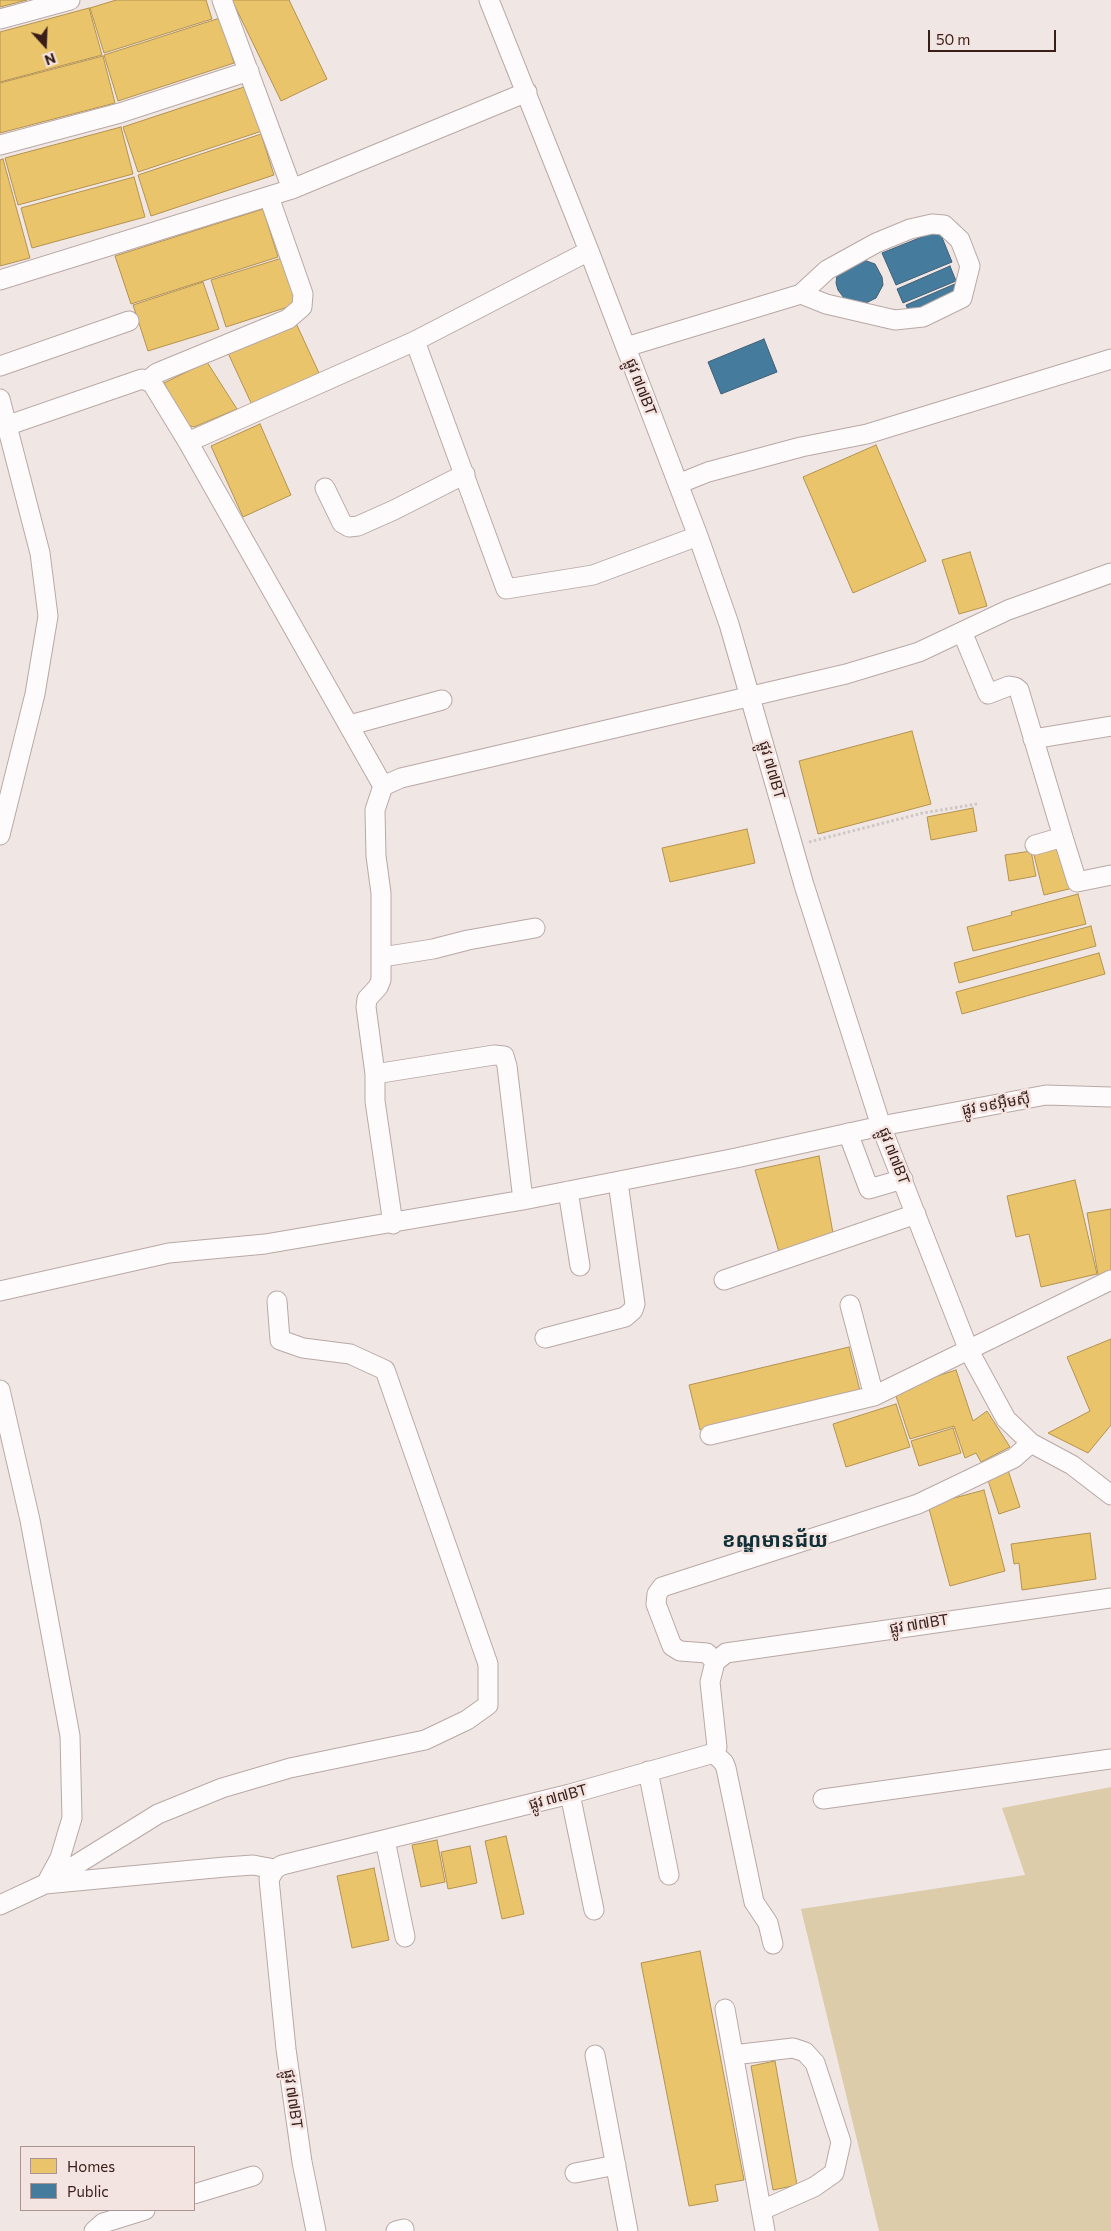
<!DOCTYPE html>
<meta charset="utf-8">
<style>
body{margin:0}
#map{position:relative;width:1111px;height:2231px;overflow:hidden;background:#f0e7e5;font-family:Commissioner,sans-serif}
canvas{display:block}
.legend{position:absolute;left:20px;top:2146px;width:175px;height:65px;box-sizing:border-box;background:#f4e4e1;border:1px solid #a99491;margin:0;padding:6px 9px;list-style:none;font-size:15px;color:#381d18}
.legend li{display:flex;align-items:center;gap:10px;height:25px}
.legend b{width:25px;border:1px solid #a99491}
.north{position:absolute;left:20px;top:20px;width:50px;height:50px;-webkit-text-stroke:4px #f4e4e1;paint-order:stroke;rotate:160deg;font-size:14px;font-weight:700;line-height:20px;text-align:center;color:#381d18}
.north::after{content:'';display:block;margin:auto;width:18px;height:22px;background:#381d18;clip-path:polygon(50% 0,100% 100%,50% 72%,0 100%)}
.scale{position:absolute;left:928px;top:30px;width:128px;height:22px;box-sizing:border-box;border:2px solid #381d18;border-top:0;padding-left:6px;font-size:15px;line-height:18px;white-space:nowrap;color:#381d18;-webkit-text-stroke:4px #f4e4e1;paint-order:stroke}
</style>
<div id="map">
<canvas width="1111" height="2231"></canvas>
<ul class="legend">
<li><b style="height:14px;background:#e9c46a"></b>Homes</li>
<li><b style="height:14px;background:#457b9d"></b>Public</li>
</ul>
<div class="north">N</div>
<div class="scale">50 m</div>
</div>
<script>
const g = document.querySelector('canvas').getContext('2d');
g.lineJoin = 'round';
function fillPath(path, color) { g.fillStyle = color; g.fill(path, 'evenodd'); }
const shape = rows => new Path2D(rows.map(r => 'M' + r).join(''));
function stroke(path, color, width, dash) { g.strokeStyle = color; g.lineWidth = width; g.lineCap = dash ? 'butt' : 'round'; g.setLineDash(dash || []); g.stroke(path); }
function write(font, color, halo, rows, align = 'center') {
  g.font = font + ' Commissioner,"Noto Sans Khmer",sans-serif'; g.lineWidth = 5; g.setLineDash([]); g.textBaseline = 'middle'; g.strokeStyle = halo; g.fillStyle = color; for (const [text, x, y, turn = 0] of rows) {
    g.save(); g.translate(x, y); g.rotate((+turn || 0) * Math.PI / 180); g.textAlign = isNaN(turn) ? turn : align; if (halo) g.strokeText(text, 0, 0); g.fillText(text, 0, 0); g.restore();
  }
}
fillPath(shape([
 [1111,1787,1111,2231,879,2231,801,1909,1025,1875,1002,1808]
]), '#dcccaa');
const homes = shape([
 [0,0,27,0,0,7,0,0],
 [116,0,206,0,212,19,104,53,90,8,116,0],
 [232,0,289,0,327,79,281,101,232,0],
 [89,8,102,55,0,82,0,32,89,8],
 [220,18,234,63,118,101,104,55,220,18],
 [103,56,115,103,0,133,0,83,103,56],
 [247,86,262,131,138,172,123,127,247,86],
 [121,127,133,174,18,205,5,158,121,127],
 [261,134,274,175,151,216,138,175,261,134],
 [3,159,30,258,0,266,0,160,3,159],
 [134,177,145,217,32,248,21,208,134,177],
 [263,209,278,257,131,304,115,256,263,209],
 [282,258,297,304,226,327,211,280,282,258],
 [203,282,219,329,148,351,133,305,203,282],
 [295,321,319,373,252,405,228,353,295,321],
 [207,362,237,409,194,427,186,425,164,383,207,362],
 [260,424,291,495,243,517,211,446,260,424],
 [876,445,926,561,853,593,803,477,876,445],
 [970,552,987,606,959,614,942,560,970,552],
 [912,731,931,804,818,834,799,761,912,731],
 [973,808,977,831,931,840,927,817,973,808],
 [747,829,755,863,670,882,662,848,747,829],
 [1062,843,1073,888,1044,895,1033,851,1062,843],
 [1031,851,1036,876,1009,881,1005,855,1031,851],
 [1078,894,1086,924,973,951,967,927,1012,915,1011,912,1078,894],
 [1091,926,1096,946,959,983,954,963,1091,926],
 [1099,953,1105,974,962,1014,956,992,1099,953],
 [819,1156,833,1233,779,1252,755,1170,819,1156],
 [1075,1180,1097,1274,1041,1287,1029,1234,1016,1237,1007,1196,1075,1180],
 [1111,1209,1111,1274,1099,1280,1087,1213,1111,1209],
 [1111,1339,1111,1425,1088,1453,1048,1433,1090,1411,1067,1357,1111,1339],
 [849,1347,860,1391,700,1430,689,1385,849,1347],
 [956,1370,973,1421,987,1411,1010,1447,981,1462,976,1453,965,1458,954,1426,910,1439,894,1390,956,1370],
 [896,1404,910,1447,846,1467,833,1424,896,1404],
 [953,1428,961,1453,919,1466,911,1441,953,1428],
 [1007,1467,1020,1507,999,1514,986,1474,1007,1467],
 [984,1490,1005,1571,950,1586,928,1505,984,1490],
 [1090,1533,1096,1579,1022,1590,1019,1563,1014,1564,1011,1544,1090,1533],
 [506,1836,524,1914,502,1919,485,1841,506,1836],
 [437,1840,445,1882,421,1887,412,1845,437,1840],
 [470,1846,477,1883,448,1889,441,1852,470,1846],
 [374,1868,389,1940,352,1948,337,1876,374,1868],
 [700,1951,744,2180,715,2185,718,2201,689,2206,641,1963,700,1951],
 [775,2061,797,2185,773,2190,751,2066,775,2061]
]);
fillPath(homes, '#e9c46a');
stroke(homes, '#b49251', 1);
const public = shape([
 [939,230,952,262,896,285,882,253,939,230],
 [861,259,875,264,882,277,883,285,876,298,862,305,847,302,838,290,836,283,837,275,861,259],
 [950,266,956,281,903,303,897,289,950,266],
 [957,283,962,295,911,317,906,305,957,283],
 [764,339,777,372,721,394,708,362,764,339]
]);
fillPath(public, '#457b9d');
stroke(public, '#415f75', 1);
const minor = shape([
 [222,0,292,189],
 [489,0,589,251,698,536,729,624,804,885,881,1126,969,1351,1006,1419,1031,1443,1072,1465,1111,1495],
 [0,19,70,0],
 [0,145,120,113,249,71],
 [0,280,292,189,527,92],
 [415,341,506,589,593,575,698,536],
 [626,347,801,294,827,270,876,243,910,229,932,224,944,225,960,240,970,266,962,298,923,317,895,320,826,304,801,294],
 [0,366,129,321],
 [148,380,157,373,288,319,302,307,303,294,269,197],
 [0,399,40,553,48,616,35,694,0,835],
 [0,428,142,379,152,383,188,442,383,786],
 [188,442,415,341,589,251],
 [678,484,708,472,801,447,867,434,1111,359],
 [325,488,342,523,349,527,358,526,394,510,465,474],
 [963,634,988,694,1009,686,1015,687,1019,690,1063,837],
 [350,725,442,700],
 [1033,739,1111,726],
 [1035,845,1063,837,1077,882,1111,875],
 [382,957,433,949,468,940,535,928],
 [375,1074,494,1055,504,1056,507,1066,523,1200],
 [848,1133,869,1189,903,1179],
 [568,1191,580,1266],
 [393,1224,375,1101,375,1074,366,1007,367,999,378,987,381,980,381,893,376,856,375,810,383,786,401,778,846,674,919,652,1008,610,1111,573],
 [724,1280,916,1214],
 [0,1291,169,1253,265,1244,523,1200,736,1158,881,1126,1046,1095,1111,1097],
 [850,1305,874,1396],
 [545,1338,625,1317,633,1310,635,1304,618,1182],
 [0,1390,30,1520,70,1736,72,1818,60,1858,47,1882],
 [710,1435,874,1396,1111,1280],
 [715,1662,707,1653,680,1651,672,1646,656,1604,657,1594,662,1587,918,1504,1014,1458,1031,1443],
 [714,1753,724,1763,726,1768,754,1902,768,1923,773,1944],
 [648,1771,669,1875],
 [570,1794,594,1910],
 [823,1799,1111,1759],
 [385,1840,405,1937],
 [45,1884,158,1814,222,1788,290,1768,425,1740,467,1720,488,1705,488,1664,385,1370,350,1354,303,1348,280,1340,277,1301],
 [0,1905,45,1884,225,1867,253,1865,275,1869],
 [725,2009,765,2231],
 [595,2055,628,2231],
 [733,2055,793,2048,805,2052,815,2063,841,2142,834,2173,814,2187,762,2210],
 [575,2173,616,2165],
 [194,2194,253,2176],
 [94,2231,103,2223,145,2210],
 [316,2231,302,2162,286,2049,269,1879,275,1869,282,1865,570,1794,714,1753,717,1747,710,1682,715,1662,726,1653,1111,1598],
 [396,2231,404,2229]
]);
stroke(minor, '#b9a8a5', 21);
stroke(shape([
 [809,842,923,813,977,804]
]), '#cdc7c6', 3, [2.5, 2.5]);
stroke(minor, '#fdfbfb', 19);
write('15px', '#381d18', '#f4e4e1', [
 ["ផ្លូវ ៧៧BT",641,387,69],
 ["ផ្លូវ ៧៧BT",772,770,74],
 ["ផ្លូវ ១៩អ៊ឹមស៊ី",996,1104,-10],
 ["ផ្លូវ ៧៧BT",894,1156,69],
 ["ផ្លូវ ៧៧BT",919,1624,-9],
 ["ផ្លូវ ៧៧BT",558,1797,-15],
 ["ផ្លូវ ៧៧BT",293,2099,82]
]);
write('bold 20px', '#0e3036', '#f4e4e1', [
 ["ខណ្ឌមានជ័យ",775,1540]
]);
</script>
